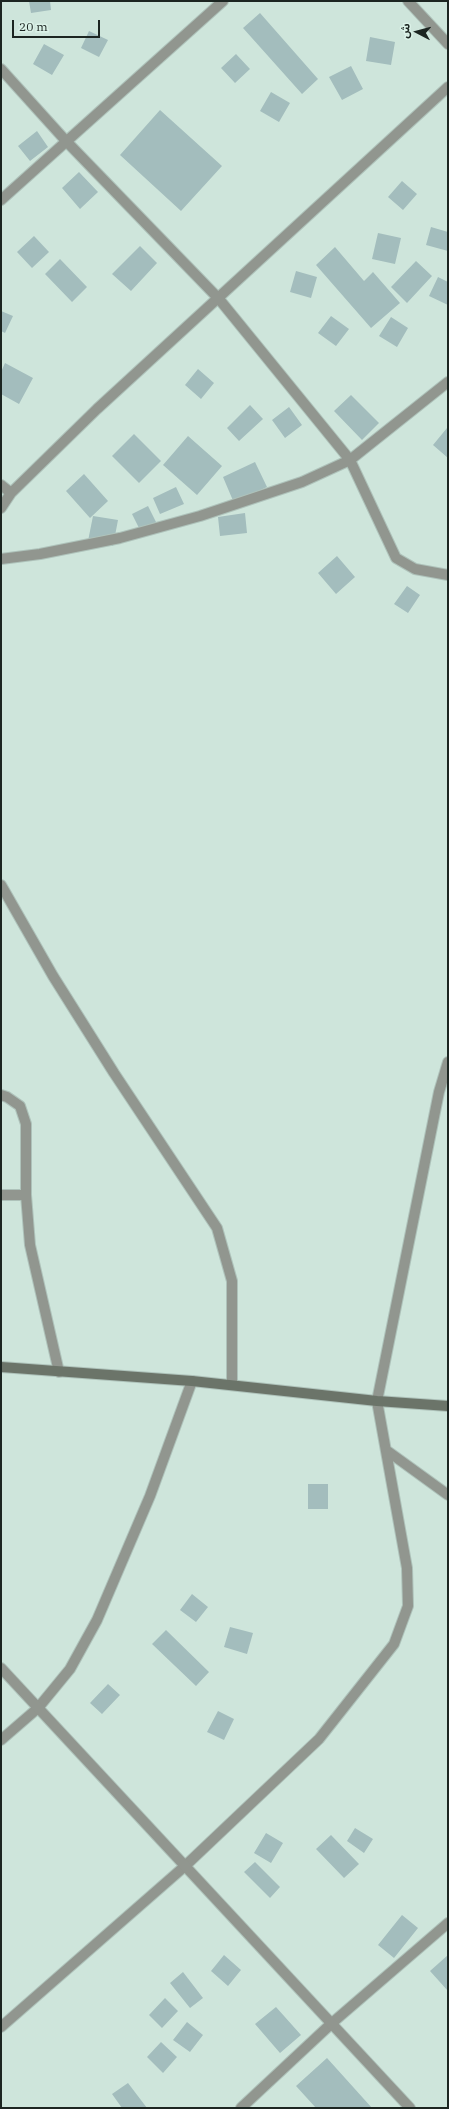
<!DOCTYPE html>
<meta charset="utf-8">
<style>
body{margin:0}
#map{position:relative;width:449px;height:2109px;overflow:hidden;background:#cee5db;font-family:"IBM Plex Serif","Noto Sans Arabic",serif}
canvas{display:block}
.frame{position:absolute;inset:0;border:2px solid #1c2521;pointer-events:none}
.north{position:absolute;left:397px;top:12px;width:40px;height:40px;-webkit-text-stroke:3px #dbf2e8;paint-order:stroke;rotate:276deg;font-size:11px;font-weight:700;line-height:16px;text-align:center;color:#1c2521}
.north::after{content:'';display:block;margin:auto;width:14px;height:18px;background:#1c2521;clip-path:polygon(50% 0,100% 100%,50% 72%,0 100%)}
.scale{position:absolute;left:12px;top:20px;width:88px;height:18px;box-sizing:border-box;border:2px solid #1c2521;border-top:0;padding-left:5px;font-size:12px;line-height:14px;white-space:nowrap;color:#1c2521;-webkit-text-stroke:3px #dbf2e8;paint-order:stroke}
</style>
<div id="map">
<canvas width="449" height="2109"></canvas>
<div class="frame"></div>
<div class="north">ش</div>
<div class="scale">20 m</div>
</div>
<script>
const g = document.querySelector('canvas').getContext('2d');
g.lineJoin = 'round';
function fillPath(path, color) { g.fillStyle = color; g.fill(path, 'evenodd'); }
const shape = rows => new Path2D(rows.map(r => 'M' + r).join(''));
function stroke(path, color, width, dash) { g.strokeStyle = color; g.lineWidth = width; g.lineCap = dash ? 'butt' : 'round'; g.setLineDash(dash || []); g.stroke(path); }
fillPath(shape([
 [29,1,50,1,51,10,31,13],
 [260,13,318,79,302,94,243,28],
 [89,31,108,40,99,57,81,48],
 [370,37,395,42,391,65,366,61],
 [44,44,64,55,52,75,33,64],
 [236,54,250,69,235,83,221,68],
 [351,66,363,89,342,100,329,77],
 [271,92,290,103,279,122,260,111],
 [160,110,222,166,181,211,120,155],
 [37,131,48,147,30,161,18,146],
 [79,172,98,192,80,209,62,188],
 [402,181,417,194,403,210,388,197],
 [431,227,448,232,448,251,426,245],
 [378,233,401,238,395,264,372,259],
 [34,236,49,252,32,268,17,252],
 [140,246,157,263,131,291,112,274],
 [335,247,364,281,373,272,400,303,371,328,316,265],
 [60,259,87,287,72,302,45,274],
 [416,261,432,276,407,303,391,287],
 [296,271,317,277,311,298,290,292],
 [438,277,448,282,448,305,429,296],
 [1,311,13,316,5,333,1,331],
 [331,316,349,329,336,346,318,333],
 [391,317,408,328,397,347,379,336],
 [5,363,33,378,19,404,1,394,1,372],
 [198,369,214,383,201,399,185,385],
 [351,395,379,423,362,440,334,411],
 [250,405,263,419,239,441,227,428],
 [289,407,302,425,285,438,272,420],
 [447,428,448,429,448,458,433,445],
 [134,434,161,461,139,483,112,456],
 [188,436,222,466,197,495,163,465],
 [255,462,267,487,234,503,223,477],
 [84,474,108,501,90,518,66,491],
 [176,487,184,504,160,514,153,498],
 [148,506,157,524,141,532,132,514],
 [245,513,247,533,220,536,218,517],
 [93,516,118,520,113,546,88,541],
 [337,556,355,577,336,594,318,573],
 [407,586,420,595,408,613,394,604],
 [308,1484,328,1484,328,1509,308,1509],
 [192,1594,208,1607,196,1622,180,1610],
 [230,1627,253,1633,247,1654,224,1647],
 [166,1630,209,1672,196,1686,152,1644],
 [108,1684,120,1695,102,1714,90,1703],
 [218,1711,234,1719,224,1740,207,1732],
 [355,1828,373,1839,364,1853,347,1841],
 [266,1833,283,1843,271,1863,254,1853],
 [331,1835,359,1864,344,1878,316,1849],
 [255,1862,280,1887,270,1898,244,1872],
 [402,1915,418,1928,394,1958,378,1945],
 [224,1955,241,1970,228,1986,211,1971],
 [448,1955,448,1991,430,1971],
 [183,1972,203,1998,190,2008,170,1983],
 [165,1998,178,2011,162,2028,149,2015],
 [276,2007,301,2035,280,2053,255,2024],
 [187,2022,203,2035,190,2052,173,2040],
 [161,2042,177,2057,163,2073,147,2057],
 [327,2058,372,2108,316,2108,296,2086],
 [128,2083,147,2108,122,2108,112,2094]
]), '#a3bdbd');
const minor = shape([
 [408,1,448,44],
 [1,69,66,141,219,299,350,460,448,382],
 [1,200,223,1],
 [1,485,11,493],
 [1,508,11,493,97,409,448,87],
 [1,559,40,554,120,538,200,516,302,482,350,460,396,558,415,569,448,575],
 [1,885,53,976,114,1073,217,1228,232,1281,232,1385],
 [1,1095,7,1097,20,1106,26,1124,26,1195,30,1245,59,1372],
 [1,1195,26,1195],
 [386,1450,448,1495],
 [1,1740,38,1708,70,1669,97,1620,150,1496,192,1381],
 [1,2027,185,1866,319,1739,394,1644,408,1606,407,1568,377,1401,439,1092,448,1062],
 [241,2108,332,2023,448,1923]
]);
const tertiary = shape([
 [1,1668,410,2108]
]);
const secondary = shape([
 [1,1367,192,1381,377,1401,448,1406]
]);
stroke(minor, '#aec2ba', 12);
stroke(tertiary, '#aec2ba', 12);
stroke(secondary, '#aec2ba', 12);
stroke(minor, '#91968f', 10);
stroke(tertiary, '#91968f', 10);
stroke(secondary, '#6b7469', 10);
</script>
